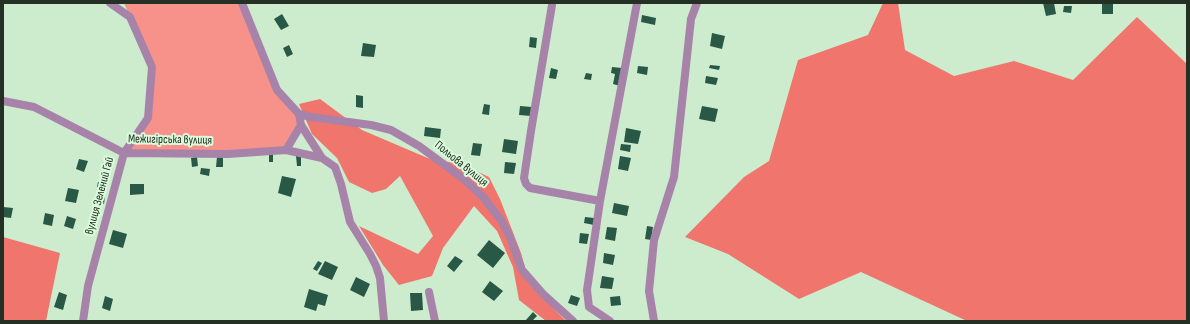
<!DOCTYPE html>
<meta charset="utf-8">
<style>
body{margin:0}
#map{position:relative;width:1190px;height:324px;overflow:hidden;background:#cdecce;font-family:"Sofia Sans Condensed",sans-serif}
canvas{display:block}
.frame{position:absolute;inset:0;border:4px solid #243024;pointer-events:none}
</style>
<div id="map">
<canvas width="1190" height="324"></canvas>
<div class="frame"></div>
</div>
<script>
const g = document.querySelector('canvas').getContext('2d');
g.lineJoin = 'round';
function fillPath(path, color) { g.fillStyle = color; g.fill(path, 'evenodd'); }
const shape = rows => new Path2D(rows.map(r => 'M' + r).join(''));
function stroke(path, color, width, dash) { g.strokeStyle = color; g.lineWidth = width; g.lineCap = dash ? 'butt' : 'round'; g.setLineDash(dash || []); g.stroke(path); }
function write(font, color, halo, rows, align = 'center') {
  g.font = font + ' "Sofia Sans Condensed",sans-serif'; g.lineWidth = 4; g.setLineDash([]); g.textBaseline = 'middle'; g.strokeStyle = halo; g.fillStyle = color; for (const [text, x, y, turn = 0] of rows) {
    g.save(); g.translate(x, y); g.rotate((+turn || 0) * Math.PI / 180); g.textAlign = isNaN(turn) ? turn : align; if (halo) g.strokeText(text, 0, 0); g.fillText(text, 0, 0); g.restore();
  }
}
fillPath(shape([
 [124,3,242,3,277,90,293,108,301,125,286,150,124,153,148,118,152,67]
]), '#f7928a');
fillPath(shape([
 [883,3,898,3,905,50,954,76,1014,61,1073,80,1137,17,1187,64,1187,321,967,321,861,272,799,299,728,254,685,237,744,177,769,161,798,60,868,35],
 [320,99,362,130,430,159,461,164,489,177,500,199,521,253,530,285,566,321,546,321,519,300,513,267,497,231,474,206,443,248,432,276,399,285,383,265,359,226,418,254,433,236,400,176,386,189,372,193,349,182,337,158,312,134,299,104],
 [3,237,60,253,46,321,3,321]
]), '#ef756d');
fillPath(shape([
 [1043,3,1054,3,1056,14,1046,16],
 [1102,4,1113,4,1113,14,1102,14],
 [1064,6,1072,6,1071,13,1063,12],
 [282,14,289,26,281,30,274,19],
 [642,15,656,18,655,25,641,22],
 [712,33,725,36,722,49,710,46],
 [530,37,537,38,536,48,529,47],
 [363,43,376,45,374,57,361,56],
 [289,45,293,54,287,57,283,48],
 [710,65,720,66,719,70,709,68],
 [638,66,648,67,647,75,637,73],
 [612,67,622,68,620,86,613,84,615,74,611,73],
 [551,68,558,70,556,79,549,78],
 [586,73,592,74,591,80,584,79],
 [706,76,718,78,716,85,705,83],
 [356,95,363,96,363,108,356,107],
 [484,104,490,105,489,115,482,114],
 [520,106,532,107,531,116,519,115],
 [702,106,718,109,715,122,699,119],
 [425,127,441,129,440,138,424,136],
 [626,128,641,131,638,144,624,142],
 [504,139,518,141,516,154,502,152],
 [473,143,482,144,480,156,471,155],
 [621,144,631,145,630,152,620,150],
 [269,153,273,153,273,162,269,162],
 [301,155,301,166,297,166,296,156],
 [620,156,631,158,628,171,618,169],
 [197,157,198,166,192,167,191,158],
 [217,157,223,157,223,167,216,167],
 [79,159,88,161,84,172,76,169],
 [505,162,516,163,514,174,504,173],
 [201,168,210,169,209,176,200,174],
 [282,176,296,179,291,197,278,193],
 [98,182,108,184,106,190,97,187],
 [130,184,144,184,144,194,130,195],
 [68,188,79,190,76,203,65,201],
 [97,195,105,197,104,204,96,202],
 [614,203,629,206,627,216,612,213],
 [3,207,13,208,11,218,3,217],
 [45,213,54,215,52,226,43,224],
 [67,216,76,219,73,229,64,226],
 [585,217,594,218,594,225,584,223],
 [647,226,653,227,651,240,645,239],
 [607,227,617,228,615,241,605,239],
 [113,230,127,234,123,248,109,244],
 [580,233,589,234,587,244,579,243],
 [489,240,505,253,493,268,477,255],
 [604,253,615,255,613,265,603,263],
 [455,256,463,261,454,272,447,266],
 [318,261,322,263,317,271,313,269],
 [325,261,338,267,332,280,318,274],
 [602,276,614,278,612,289,600,288],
 [356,277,370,284,364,297,350,290],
 [490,281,503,291,494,301,482,292],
 [309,289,328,295,325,306,318,304,316,311,304,307],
 [59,292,67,295,63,310,54,307],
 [410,293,422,293,423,310,411,311],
 [571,295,580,298,577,306,568,303],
 [105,296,113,299,110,311,102,308],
 [620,296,621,305,611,306,610,297],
 [533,312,537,316,532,321,525,321]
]), '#295846');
stroke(shape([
 [242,3,277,90,299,114,301,125,286,150],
 [552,5,531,131,524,178,526,184,530,188,600,201],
 [3,101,34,107,124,153,228,154,286,150,322,158],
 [299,114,311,117,371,125,391,130,419,146,465,180,483,197,501,220,510,237,522,270,543,294,573,321],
 [301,125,322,158,335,167,341,184,350,222,370,254,376,266,380,278,384,321],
 [429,292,435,321],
 [83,321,88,286,124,153,148,118,152,67,130,17,110,3],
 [610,321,589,307,587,290,600,201,637,3],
 [654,321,649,291,654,240,674,177,691,19,697,3]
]), '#a883a9', 8);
write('12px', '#243024', '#dafadb', [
 ["Межигірська вулиця",170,140,1],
 ["Польова вулиця",461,164,39],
 ["вулиця Зелений Гай",100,196,-75]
]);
</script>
